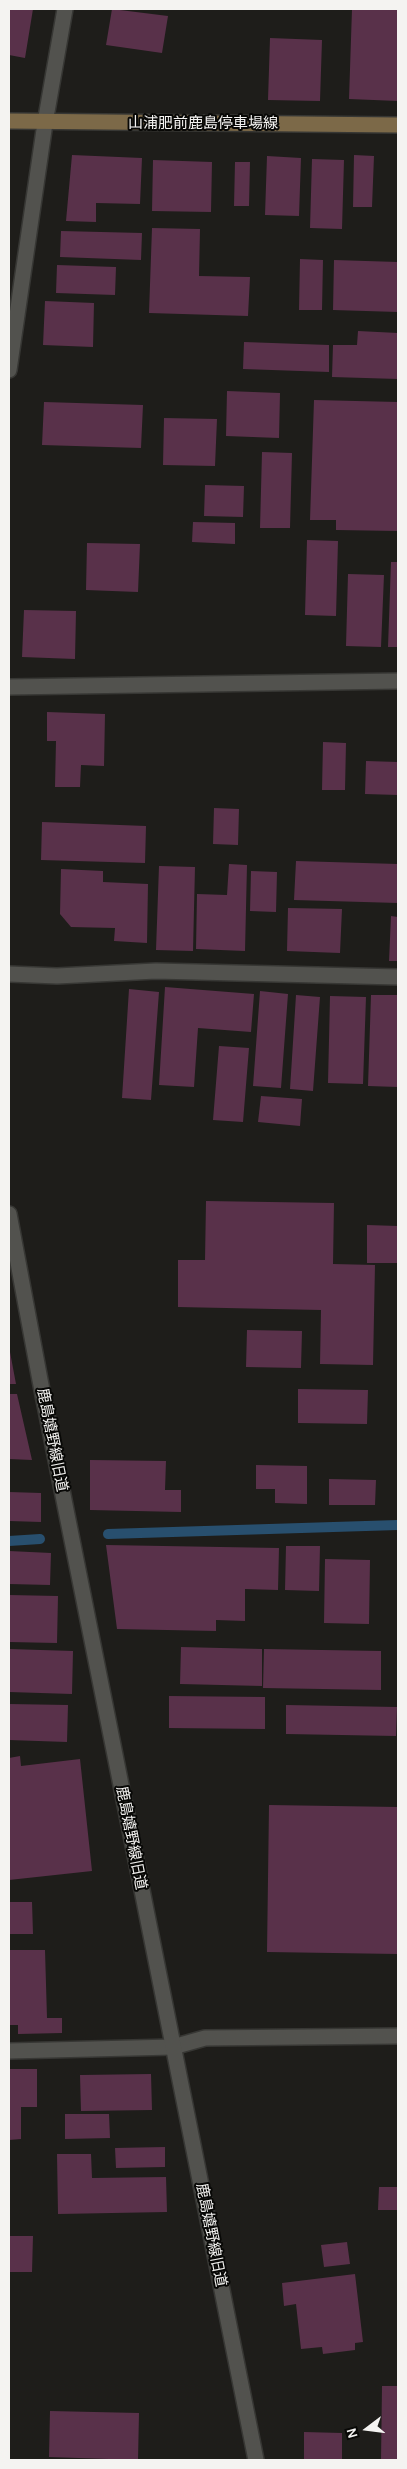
<!DOCTYPE html>
<meta charset="utf-8">
<style>
body{margin:0}
#map{position:relative;width:407px;height:2469px;overflow:hidden;background:#1e1d1a;font-family:Karla,sans-serif}
canvas{display:block}
.frame{position:absolute;inset:0;border:10px solid #f4f3f1;pointer-events:none}
.north{position:absolute;left:342px;top:2404px;width:50px;height:50px;-webkit-text-stroke:4px #080806;paint-order:stroke;rotate:255deg;font-size:14px;font-weight:700;line-height:20px;text-align:center;color:#f4f3f1}
.north::after{content:'';display:block;margin:auto;width:18px;height:22px;background:#f4f3f1;clip-path:polygon(50% 0,100% 100%,50% 72%,0 100%)}
</style>
<div id="map">
<canvas width="407" height="2469"></canvas>
<div class="frame"></div>
<div class="north">N</div>
</div>
<script>
const g = document.querySelector('canvas').getContext('2d');
g.lineJoin = 'round';
const shape = rows => new Path2D(rows.map(r => 'M' + r).join(''));
function stroke(path, color, width, dash) { g.strokeStyle = color; g.lineWidth = width; g.lineCap = dash ? 'butt' : 'round'; g.setLineDash(dash || []); g.stroke(path); }
function fillPath(path, color) { g.fillStyle = color; g.fill(path, 'evenodd'); }
function write(font, color, halo, rows, align = 'center') {
  g.font = font + ' Karla,"Noto Sans JP",sans-serif'; g.lineWidth = 4; g.setLineDash([]); g.textBaseline = 'middle'; g.strokeStyle = halo; g.fillStyle = color; for (const [text, x, y, turn = 0] of rows) {
    g.save(); g.translate(x, y); g.rotate((+turn || 0) * Math.PI / 180); g.textAlign = isNaN(turn) ? turn : align; if (halo) g.strokeText(text, 0, 0); g.fillText(text, 0, 0); g.restore();
  }
}
stroke(shape([
 [108,1534,398,1525],
 [9,1541,40,1539]
]), '#284f6e', 10);
fillPath(shape([
 [9,9,33,9,25,58,9,55],
 [112,9,168,16,162,53,106,45],
 [352,9,398,9,398,101,349,99],
 [270,38,322,40,320,101,268,100],
 [72,155,142,158,140,204,96,203,96,222,66,221],
 [354,155,374,156,372,207,353,207],
 [267,156,301,158,299,216,265,215],
 [312,159,344,160,342,229,310,228],
 [153,160,212,162,211,212,152,211],
 [235,162,250,162,249,206,234,206],
 [152,228,200,229,199,276,250,277,248,316,149,313],
 [61,231,142,233,141,260,60,257],
 [300,259,323,260,322,310,299,310],
 [334,260,398,262,398,312,333,310],
 [57,265,116,267,115,295,56,293],
 [45,301,94,303,93,347,43,345],
 [358,331,398,333,398,379,332,377,333,345,357,345],
 [244,342,329,345,329,372,243,369],
 [227,391,280,393,279,438,226,436],
 [314,400,398,402,398,531,336,530,336,520,310,520],
 [44,402,143,405,141,448,42,445],
 [164,418,217,419,215,466,163,465],
 [262,452,292,453,290,528,260,528],
 [205,485,244,486,243,517,204,516],
 [193,522,235,523,235,544,192,542],
 [307,540,338,541,336,616,305,615],
 [87,543,140,544,138,592,86,590],
 [391,562,398,562,398,647,388,647],
 [348,574,384,575,381,647,346,646],
 [24,610,76,611,75,659,22,657],
 [47,712,105,714,104,766,81,765,80,787,55,787,56,741,47,741],
 [323,742,346,743,345,790,322,790],
 [366,761,398,762,398,795,365,794],
 [214,808,239,809,238,845,213,844],
 [42,822,146,826,145,863,41,860],
 [296,861,398,864,398,903,294,900],
 [229,864,247,865,245,951,196,949,197,894,227,895],
 [159,866,195,867,193,951,156,950],
 [61,869,103,871,103,882,148,884,147,943,114,941,115,928,71,927,60,914],
 [251,871,277,872,276,912,250,911],
 [288,908,342,909,340,953,287,951],
 [391,916,398,917,398,961,389,961],
 [165,987,254,994,251,1032,198,1028,194,1087,159,1085],
 [129,989,159,992,151,1100,122,1098],
 [260,991,288,994,281,1088,253,1086],
 [296,995,320,997,313,1091,290,1089],
 [371,995,398,995,398,1087,368,1086],
 [330,996,366,997,363,1084,328,1083],
 [219,1046,249,1048,243,1122,213,1120],
 [261,1096,302,1099,300,1126,258,1122],
 [206,1201,334,1203,333,1264,375,1265,373,1365,320,1364,321,1310,178,1307,178,1260,205,1260],
 [367,1225,398,1226,398,1263,367,1263],
 [247,1330,302,1331,301,1368,246,1367],
 [9,1352,10,1352,16,1384,9,1384],
 [298,1389,368,1390,367,1424,298,1423],
 [9,1394,17,1394,32,1460,9,1459],
 [90,1460,166,1461,165,1490,181,1490,181,1512,90,1510],
 [256,1465,307,1466,307,1504,275,1503,275,1489,256,1489],
 [329,1479,376,1480,375,1505,329,1505],
 [9,1492,41,1493,41,1522,9,1521],
 [106,1545,279,1548,278,1590,245,1589,245,1621,216,1620,216,1631,117,1629],
 [286,1546,320,1546,319,1591,285,1590],
 [9,1551,51,1553,50,1585,9,1584],
 [325,1559,370,1560,369,1624,324,1623],
 [9,1595,58,1596,57,1643,9,1642],
 [181,1647,262,1649,262,1686,180,1684],
 [9,1649,73,1651,72,1694,9,1692],
 [264,1649,381,1651,381,1690,263,1688],
 [169,1696,265,1697,265,1729,169,1728],
 [9,1704,68,1705,67,1742,9,1740],
 [286,1705,397,1707,396,1736,286,1734],
 [20,1756,21,1766,80,1759,92,1871,9,1880,9,1758],
 [269,1805,398,1807,398,1954,267,1952],
 [9,1902,32,1902,33,1934,9,1934],
 [9,1950,45,1950,47,2018,62,2018,62,2033,18,2034,18,2025,9,2025],
 [9,2069,37,2069,37,2107,21,2107,21,2139,9,2140],
 [151,2074,152,2110,81,2111,80,2075],
 [65,2114,109,2114,110,2138,65,2139],
 [165,2147,165,2167,116,2168,115,2148],
 [57,2154,91,2154,92,2178,166,2177,167,2212,58,2214],
 [379,2187,398,2187,398,2210,378,2210],
 [9,2236,33,2236,32,2272,9,2272],
 [347,2242,350,2264,324,2267,321,2245],
 [355,2274,363,2342,355,2343,355,2350,323,2354,322,2347,301,2349,296,2304,284,2306,282,2283],
 [382,2386,398,2386,398,2460,381,2460],
 [50,2411,139,2413,138,2460,49,2457],
 [304,2432,342,2433,342,2460,304,2460]
]), '#59314a');
const minor = shape([
 [9,687,398,681],
 [9,974,57,976,156,971,398,977],
 [9,2051,173,2047,205,2038,398,2036]
]);
const tertiary = shape([
 [9,370,45,123,65,9],
 [9,1214,40,1380,256,2460]
]);
const secondary = shape([
 [9,121,398,125]
]);
stroke(minor, '#373734', 18);
stroke(tertiary, '#373734', 18);
stroke(secondary, '#373734', 18);
stroke(minor, '#52524e', 15);
stroke(tertiary, '#52524e', 15);
stroke(secondary, '#7c6948', 15);
write('15px', '#f4f3f1', '#080806', [
 ["山浦肥前鹿島停車場線",203,124],
 ["鹿島嬉野線旧道",52,1440,79],
 ["鹿島嬉野線旧道",131,1838,79],
 ["鹿島嬉野線旧道",211,2235,79]
]);
</script>
